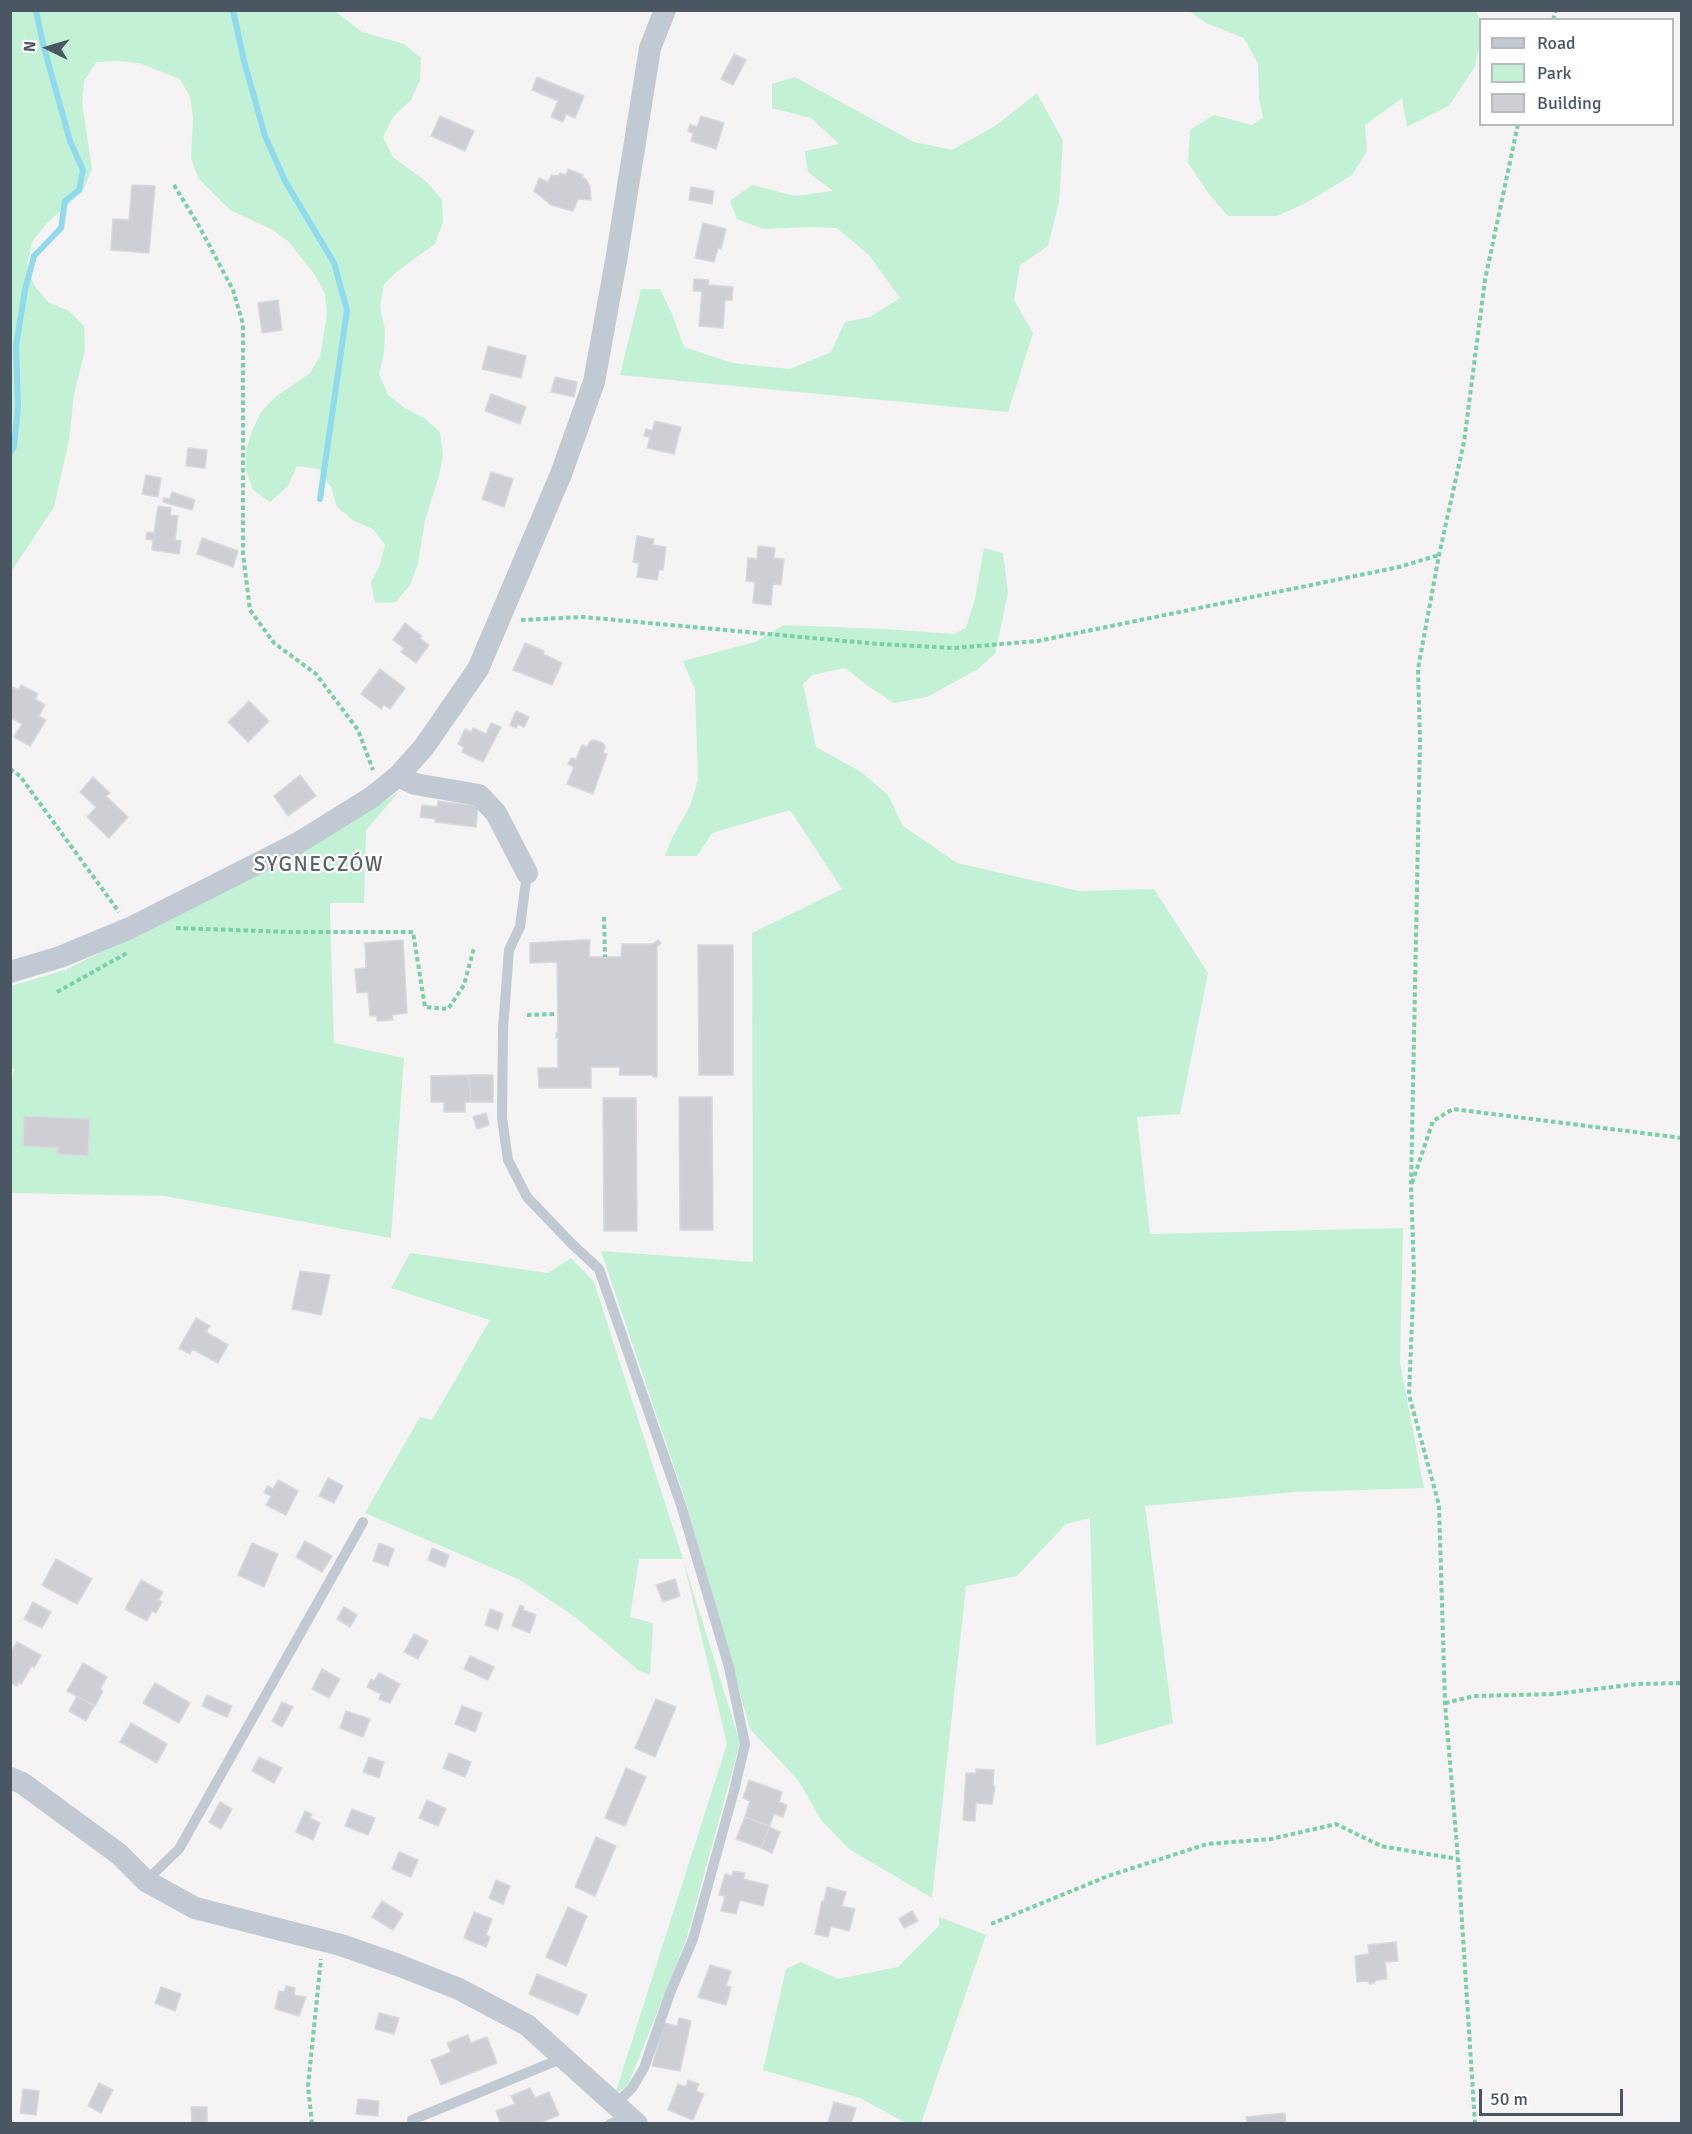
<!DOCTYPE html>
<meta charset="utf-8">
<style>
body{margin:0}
#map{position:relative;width:1692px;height:2134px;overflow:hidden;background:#f5f3f3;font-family:Signika,sans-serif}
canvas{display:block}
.frame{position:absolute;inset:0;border:12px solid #4a5661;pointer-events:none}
.legend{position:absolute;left:1479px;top:18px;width:195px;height:108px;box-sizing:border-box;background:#fff;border:2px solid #b7bbc0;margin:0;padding:8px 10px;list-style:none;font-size:18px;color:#4a5661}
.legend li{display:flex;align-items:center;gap:12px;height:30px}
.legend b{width:30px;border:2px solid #b7bbc0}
.north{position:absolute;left:18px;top:18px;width:60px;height:60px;-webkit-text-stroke:4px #fff;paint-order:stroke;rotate:275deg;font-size:16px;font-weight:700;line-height:24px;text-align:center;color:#4a5661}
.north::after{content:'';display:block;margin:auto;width:21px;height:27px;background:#4a5661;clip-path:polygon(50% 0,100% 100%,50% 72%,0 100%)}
.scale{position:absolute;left:1479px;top:2089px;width:144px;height:27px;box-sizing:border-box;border:3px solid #4a5661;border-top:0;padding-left:8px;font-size:18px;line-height:21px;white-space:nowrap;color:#4a5661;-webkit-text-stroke:4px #fff;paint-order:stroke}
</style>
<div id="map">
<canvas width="1692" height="2134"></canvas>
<div class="frame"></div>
<ul class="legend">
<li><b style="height:8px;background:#c1cad2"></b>Road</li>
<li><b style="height:16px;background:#c3f1d5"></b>Park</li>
<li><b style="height:16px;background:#cdcfd5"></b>Building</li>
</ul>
<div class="north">N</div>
<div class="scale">50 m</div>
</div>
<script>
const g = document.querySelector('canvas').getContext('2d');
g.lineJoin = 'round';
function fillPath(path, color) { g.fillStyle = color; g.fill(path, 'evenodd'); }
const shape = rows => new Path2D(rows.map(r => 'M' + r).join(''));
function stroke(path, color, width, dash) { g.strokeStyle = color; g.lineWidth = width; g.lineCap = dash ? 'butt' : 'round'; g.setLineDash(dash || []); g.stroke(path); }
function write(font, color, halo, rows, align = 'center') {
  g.font = font + ' Signika,sans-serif'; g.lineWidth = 4.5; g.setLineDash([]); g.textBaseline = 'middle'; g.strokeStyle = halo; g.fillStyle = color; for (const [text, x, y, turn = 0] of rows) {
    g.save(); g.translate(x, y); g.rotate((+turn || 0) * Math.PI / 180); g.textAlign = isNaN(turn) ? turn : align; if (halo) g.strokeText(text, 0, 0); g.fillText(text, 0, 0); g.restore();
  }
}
fillPath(shape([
 [11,10,335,11,362,32,404,44,421,58,420,80,411,100,393,117,383,137,393,157,428,183,442,200,443,222,435,244,400,269,384,284,380,307,385,330,384,353,379,374,388,395,405,408,424,418,440,432,443,455,439,476,425,520,418,563,410,585,396,602,375,603,371,582,380,565,385,545,373,529,354,521,337,507,331,487,319,469,297,466,288,486,270,502,253,490,246,470,246,450,252,431,261,412,275,397,309,374,320,357,327,314,325,294,315,275,288,241,271,229,230,210,199,179,191,159,193,117,190,97,180,79,139,63,117,61,96,62,84,81,82,103,92,169,83,191,47,223,32,242,27,265,34,285,48,302,69,311,84,326,85,350,74,394,69,440,54,507,11,572],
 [1189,11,1476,11,1480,21,1480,44,1474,68,1449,106,1407,127,1402,98,1365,125,1367,151,1352,175,1306,203,1277,216,1228,216,1209,194,1188,163,1190,130,1214,115,1252,125,1263,118,1259,98,1258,64,1244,38,1206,23],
 [795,77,914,142,952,150,995,126,1037,93,1063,141,1059,202,1048,246,1020,265,1014,300,1033,333,1008,412,620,375,641,289,660,289,672,314,684,347,732,363,790,369,831,352,845,322,870,317,900,298,869,255,837,228,810,227,763,229,737,219,730,201,752,185,795,196,833,191,808,172,805,151,839,144,811,118,772,108,772,84],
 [984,548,1003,553,1008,593,995,654,978,669,927,697,894,703,868,686,845,668,812,675,803,684,816,747,861,772,888,795,903,826,957,863,1079,891,1154,889,1208,973,1180,1114,1137,1117,1150,1234,1403,1228,1400,1363,1424,1488,1294,1492,1145,1506,1173,1723,1096,1746,1090,1518,1066,1524,1017,1576,966,1586,932,1898,849,1849,821,1820,798,1780,750,1729,685,1499,601,1251,753,1262,752,933,842,889,790,810,712,833,697,856,665,856,672,838,690,806,698,780,695,690,683,661,755,642,784,625,885,629,954,634,966,628,975,599],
 [399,792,366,830,364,903,330,903,330,916,334,1043,404,1058,391,1238,165,1196,11,1193,10,1091,14,1069,10,1068,11,986,65,970,66,973,67,969,299,854],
 [410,1253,548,1273,571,1258,594,1282,683,1559,740,1743,686,1940,628,2085,615,2094,727,1744,683,1559,639,1559,630,1617,653,1623,650,1675,638,1670,575,1617,520,1580,365,1513,420,1417,432,1420,490,1320,391,1288],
 [939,1917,986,1935,921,2123,906,2123,860,2098,763,2070,786,1969,801,1962,838,1979,898,1967,939,1926]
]), '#c3f1d5');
stroke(shape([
 [233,10,244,61,265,136,285,181,334,263,347,310,320,499],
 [10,453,14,447,18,407,16,346,25,290,34,256,61,228,65,201,79,190,83,170,70,141,43,44,36,10]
]), '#90daee', 6);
const building = shape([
 [734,54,746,60,733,85,721,79,734,54],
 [537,77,584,96,575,118,566,114,563,122,551,117,558,101,532,90,537,77],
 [440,116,474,131,465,151,431,136,440,116],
 [701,116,724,123,716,149,691,141,693,133,688,131,690,124,697,127,701,116],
 [568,169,583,175,582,178,586,179,590,187,591,200,578,199,573,211,551,205,534,191,539,178,548,182,551,175,558,176,560,173,566,175,568,169],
 [132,185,155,186,149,253,111,250,113,219,129,220,132,185],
 [691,187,714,191,712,204,689,200,691,187],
 [703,223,726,229,721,249,718,248,714,262,695,258,703,223],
 [694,279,709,280,708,285,733,287,732,300,725,300,723,328,699,326,702,291,693,291,694,279],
 [278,300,282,330,262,333,258,303,278,300],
 [488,346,526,356,521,378,482,369,488,346],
 [555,377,577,382,574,397,551,392,555,377],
 [491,394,526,407,520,424,485,411,491,394],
 [655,421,681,427,674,454,647,448,650,437,644,436,646,429,652,431,655,421],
 [188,448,207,450,205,468,186,466,188,448],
 [491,472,513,479,504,507,482,499,491,472],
 [146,475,161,478,158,497,142,494,146,475],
 [172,492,195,500,192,510,163,502,164,498,170,499,172,492],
 [158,506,171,508,170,515,178,516,175,540,181,541,179,554,152,550,153,540,146,539,147,532,154,533,158,506],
 [637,536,654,539,653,545,666,547,663,570,659,570,657,580,637,577,639,563,633,562,637,536],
 [202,538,238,551,233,567,197,554,202,538],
 [758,546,775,548,774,558,784,559,781,585,773,584,771,605,753,603,755,582,746,581,748,558,757,559,758,546],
 [405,623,422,636,420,638,429,645,416,663,401,652,404,648,393,640,405,623],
 [525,643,544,651,543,654,562,663,552,685,513,670,525,643],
 [380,669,405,688,390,709,384,705,381,709,361,694,380,669],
 [21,685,38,694,35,699,45,705,39,716,46,720,30,746,14,737,22,724,10,717,10,686,19,690,21,685],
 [249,701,269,721,248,742,228,722,249,701],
 [516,711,529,717,524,727,518,724,516,728,510,725,516,711],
 [491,723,501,727,483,762,462,752,464,747,458,744,465,729,471,732,473,728,486,734,491,723],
 [594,740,603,743,605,747,603,753,607,754,593,794,567,784,574,767,568,764,571,758,576,759,582,745,587,747,590,741,594,740],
 [300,775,316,796,288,816,274,796,300,775],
 [93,777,110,793,106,796,128,817,109,838,87,817,96,807,80,792,93,777],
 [438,801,478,806,476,827,435,822,436,819,420,817,422,805,437,807,438,801],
 [403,940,407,1013,392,1015,393,1020,377,1021,377,1016,370,1016,368,992,357,993,355,969,366,968,365,943,403,940],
 [582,940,590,940,589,957,621,957,622,944,653,944,658,940,661,943,657,947,657,1077,653,1077,653,1075,619,1075,620,1067,591,1067,591,1088,539,1088,538,1068,558,1068,558,1038,556,1038,556,1033,558,1033,557,962,530,963,530,943,582,940],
 [698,945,733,945,733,1075,699,1075,698,945],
 [469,1075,493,1075,493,1102,471,1102,469,1075],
 [469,1075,471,1102,465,1102,465,1112,444,1112,444,1102,431,1102,431,1076,469,1075],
 [679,1097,712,1097,713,1230,680,1230,679,1097],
 [603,1098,636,1098,637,1231,604,1231,603,1098],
 [486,1113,489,1125,477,1129,473,1117,486,1113],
 [24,1116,90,1119,88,1156,57,1154,58,1148,23,1146,24,1116],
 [300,1271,330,1275,321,1315,292,1309,300,1271],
 [196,1318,210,1326,206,1332,228,1345,218,1363,192,1349,190,1354,179,1348,196,1318],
 [328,1478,343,1486,334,1503,319,1496,328,1478],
 [278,1480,298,1491,286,1515,266,1505,271,1496,264,1493,267,1486,273,1489,278,1480],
 [305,1541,332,1556,322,1572,296,1557,305,1541],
 [252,1543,278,1554,264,1587,238,1575,252,1543],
 [379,1543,394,1549,388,1566,373,1561,379,1543],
 [432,1548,449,1555,445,1567,428,1560,432,1548],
 [56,1559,92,1579,77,1604,42,1585,56,1559],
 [675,1579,680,1596,663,1602,656,1585,675,1579],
 [141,1580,163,1592,158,1600,162,1602,156,1613,152,1611,147,1621,125,1609,141,1580],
 [33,1602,51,1612,42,1628,24,1619,33,1602],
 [520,1605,524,1607,523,1610,536,1615,530,1633,512,1626,520,1605],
 [344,1607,357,1615,350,1627,337,1619,344,1607],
 [490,1609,503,1614,498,1630,485,1625,490,1609],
 [414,1634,428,1641,418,1659,404,1652,414,1634],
 [17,1642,41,1655,34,1668,32,1665,21,1684,19,1682,17,1686,10,1682,10,1653,17,1642],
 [470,1656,494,1667,488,1680,464,1669,470,1656],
 [83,1663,107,1677,100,1689,103,1691,95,1706,67,1691,83,1663],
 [322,1669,340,1679,329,1698,312,1689,322,1669],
 [379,1673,400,1684,390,1703,379,1699,381,1694,367,1687,371,1679,374,1681,379,1673],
 [155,1683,190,1703,179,1723,143,1703,155,1683],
 [207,1695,232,1706,227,1717,202,1706,207,1695],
 [77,1696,94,1706,86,1721,69,1711,77,1696],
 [656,1699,676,1707,655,1757,635,1748,656,1699],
 [282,1702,293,1707,282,1727,272,1721,282,1702],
 [462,1706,482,1713,475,1732,455,1724,462,1706],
 [346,1711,370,1719,363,1737,340,1728,346,1711],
 [131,1723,167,1744,157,1763,120,1742,131,1723],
 [449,1753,471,1762,465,1777,443,1768,449,1753],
 [259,1757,282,1768,274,1783,252,1771,259,1757],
 [369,1757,384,1762,379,1778,363,1772,369,1757],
 [626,1768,646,1777,625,1826,605,1818,626,1768],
 [976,1769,994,1770,993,1785,995,1787,992,1804,976,1803,975,1821,963,1820,966,1773,976,1773,976,1769],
 [749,1780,782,1792,779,1802,787,1805,783,1817,774,1814,770,1826,745,1817,750,1801,743,1798,749,1780],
 [427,1800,446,1809,438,1826,419,1818,427,1800],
 [220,1802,232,1809,221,1829,209,1822,220,1802],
 [352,1809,375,1818,368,1835,345,1826,352,1809],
 [305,1811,312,1814,310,1818,320,1823,313,1840,296,1832,305,1811],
 [745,1817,770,1826,761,1848,736,1839,745,1817],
 [769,1827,780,1832,772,1853,761,1848,769,1827],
 [596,1837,616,1846,595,1896,575,1887,596,1837],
 [399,1852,418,1860,411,1877,392,1869,399,1852],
 [733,1871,745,1873,743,1879,768,1885,763,1906,740,1900,736,1914,721,1911,725,1896,719,1895,725,1874,732,1876,733,1871],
 [496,1880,510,1886,503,1904,489,1898,496,1880],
 [827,1887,846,1892,842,1906,855,1909,849,1931,831,1926,828,1937,815,1934,822,1901,824,1901,827,1887],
 [382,1901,403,1914,393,1930,372,1917,382,1901],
 [568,1907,587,1916,566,1966,546,1957,568,1907],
 [912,1911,918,1921,904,1928,899,1919,912,1911],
 [474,1912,492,1919,486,1935,490,1937,486,1947,464,1938,474,1912],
 [1396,1942,1398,1961,1385,1962,1387,1979,1377,1980,1374,1983,1370,1984,1367,1981,1357,1982,1355,1956,1369,1954,1368,1945,1396,1942],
 [710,1965,731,1971,726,1986,731,1987,726,2005,698,1997,710,1965],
 [537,1974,587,1995,578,2015,529,1994,537,1974],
 [286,1986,295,1988,294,1995,306,1997,299,2016,275,2009,279,1991,284,1992,286,1986],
 [161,1987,181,1994,175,2011,155,2003,161,1987],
 [379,2013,399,2018,394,2034,375,2029,379,2013],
 [679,2018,691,2021,680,2071,652,2066,664,2023,677,2026,679,2018],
 [468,2035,471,2043,487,2037,497,2063,441,2085,431,2060,451,2052,447,2043,468,2035],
 [688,2080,699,2084,696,2091,704,2094,693,2120,668,2110,678,2084,686,2087,688,2080],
 [99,2083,113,2090,101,2113,88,2106,99,2083],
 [530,2088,535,2098,549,2092,559,2115,538,2124,501,2124,496,2111,515,2104,511,2096,530,2088],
 [23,2089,39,2091,36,2115,20,2113,23,2089],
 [358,2099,379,2101,378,2116,356,2114,358,2099],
 [834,2102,856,2108,851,2124,828,2123,834,2102],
 [191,2107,207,2107,207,2124,192,2124,191,2107],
 [1285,2113,1286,2124,1247,2124,1246,2117,1285,2113]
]);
fillPath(building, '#cdcfd5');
stroke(building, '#d7d9de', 1.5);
stroke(shape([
 [1553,20,1556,10],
 [174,185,199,226,233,290,243,324,243,554,250,610,274,643,316,674,358,730,373,770],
 [521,620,583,617,878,644,954,648,1038,641,1399,567,1439,555],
 [10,769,20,776,119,912],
 [604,917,605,957],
 [176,928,290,932,413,932,425,1007,448,1009,464,985,474,948],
 [57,992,127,953],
 [527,1015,557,1014],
 [1412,1183,1433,1121,1453,1109,1682,1138],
 [1445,1703,1474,1696,1555,1694,1637,1684,1682,1683],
 [991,1924,1108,1876,1207,1844,1271,1839,1336,1824,1381,1846,1458,1859],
 [312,2124,308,2086,321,1959],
 [1475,2124,1458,1859,1445,1703,1439,1505,1409,1395,1414,1272,1411,1186,1420,740,1418,669,1439,555,1464,442,1485,280,1518,124]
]), '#7ad0a6', 4, [4.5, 3]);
stroke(shape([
 [527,873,520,927,509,950,503,1029,502,1118,508,1160,527,1197,572,1244,599,1269,681,1505,729,1667,745,1744,734,1791,693,1939,670,1993,644,2068,632,2088,616,2104],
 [146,1881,179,1849,363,1522],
 [412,2120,563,2058],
 [610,2124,629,2116]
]), '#c1cad2', 10);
stroke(shape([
 [398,776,415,784,479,795,496,813,527,873],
 [10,972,60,957,130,928,298,843,372,797,398,776,424,747,478,669,561,474,594,382,616,261,650,48,665,10],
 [10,1778,22,1783,119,1854,146,1881,195,1908,341,1945,398,1965,459,1989,527,2025,637,2124]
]), '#c1cad2', 22);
g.letterSpacing = '1.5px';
write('21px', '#5f6368', '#fff', [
 ["SYGNECZÓW",319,865]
]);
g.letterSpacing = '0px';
</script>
